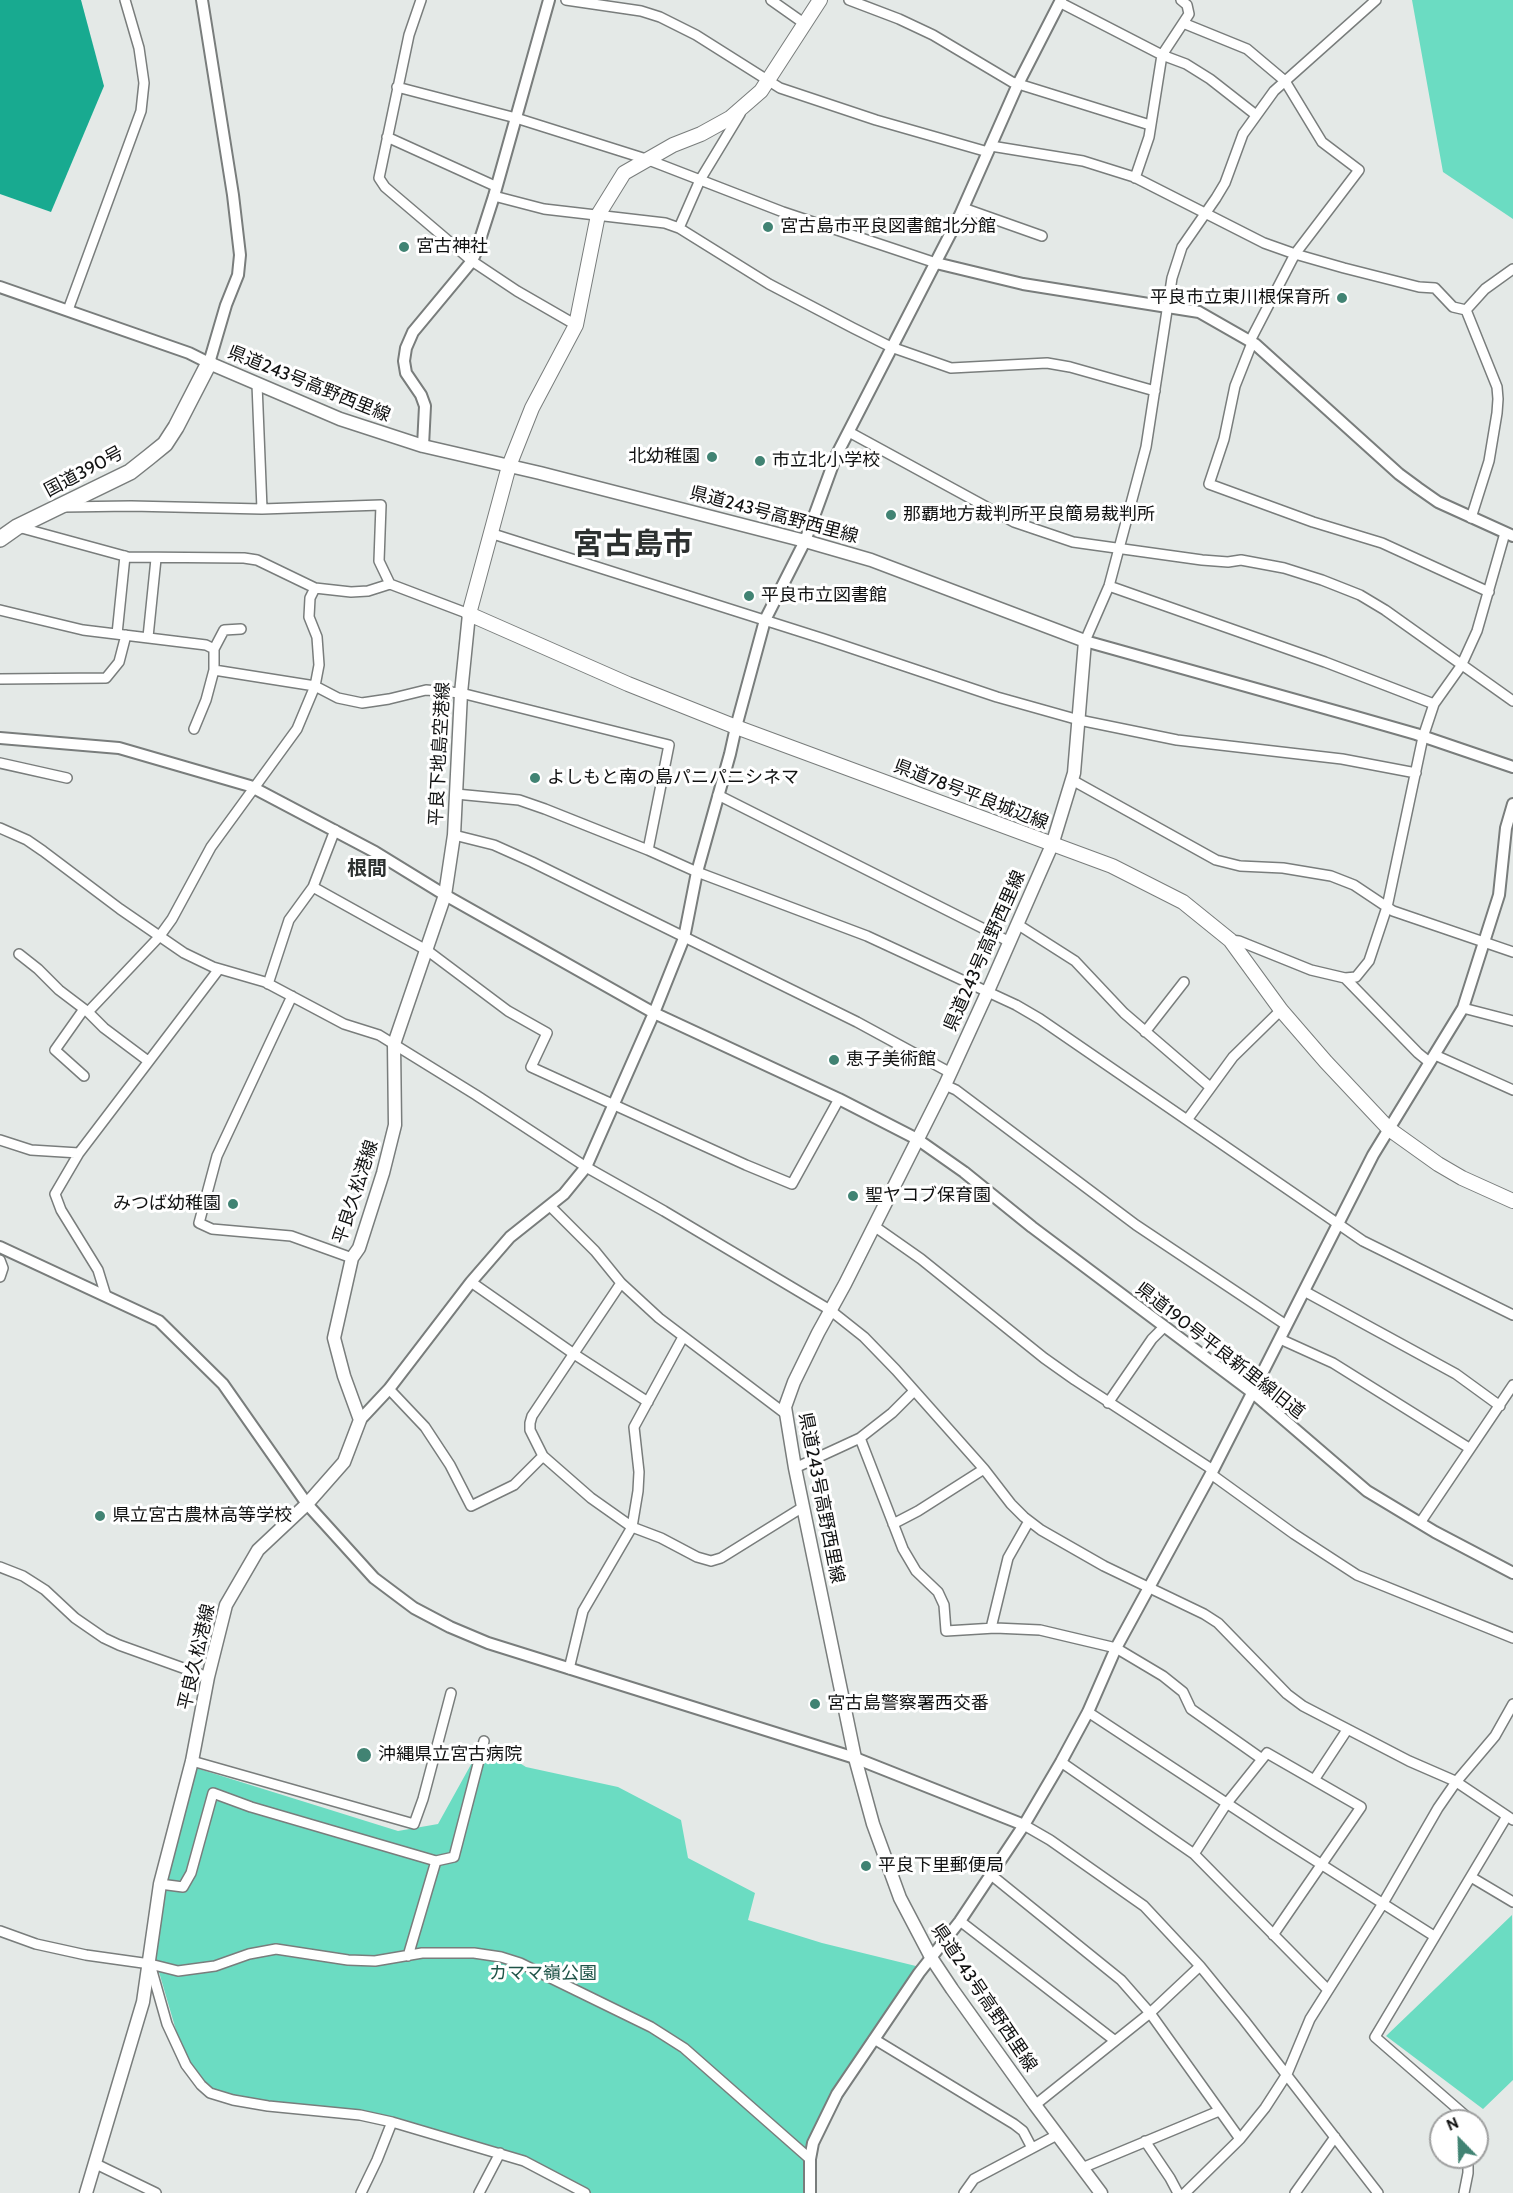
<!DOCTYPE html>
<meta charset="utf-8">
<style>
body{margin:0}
#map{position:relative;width:1513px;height:2193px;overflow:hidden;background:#e4e9e7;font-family:Cabin,sans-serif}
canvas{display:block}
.north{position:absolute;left:1429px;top:2109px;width:60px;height:60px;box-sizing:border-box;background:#fff;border:2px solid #9fa0a0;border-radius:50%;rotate:337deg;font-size:16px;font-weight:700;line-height:24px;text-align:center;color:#101111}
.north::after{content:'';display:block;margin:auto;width:21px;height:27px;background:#418373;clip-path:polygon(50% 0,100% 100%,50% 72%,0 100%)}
</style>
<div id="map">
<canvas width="1513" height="2193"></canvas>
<div class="north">N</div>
</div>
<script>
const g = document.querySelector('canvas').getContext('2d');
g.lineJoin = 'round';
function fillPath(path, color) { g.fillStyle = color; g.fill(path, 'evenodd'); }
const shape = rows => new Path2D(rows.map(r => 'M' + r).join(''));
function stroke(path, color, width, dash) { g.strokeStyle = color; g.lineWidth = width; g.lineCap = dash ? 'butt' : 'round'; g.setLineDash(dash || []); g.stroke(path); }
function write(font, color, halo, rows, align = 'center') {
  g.font = font + ' Cabin,"Noto Sans JP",sans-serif'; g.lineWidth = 6; g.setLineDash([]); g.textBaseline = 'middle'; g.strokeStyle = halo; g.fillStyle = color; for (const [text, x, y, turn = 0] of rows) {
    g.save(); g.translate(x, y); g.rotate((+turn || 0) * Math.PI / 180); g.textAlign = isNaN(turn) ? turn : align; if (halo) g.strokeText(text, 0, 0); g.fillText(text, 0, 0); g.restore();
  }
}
fillPath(shape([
 [1412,0,1513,0,1513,219,1443,172],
 [484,1741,526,1767,618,1787,681,1820,688,1858,755,1893,748,1920,822,1943,924,1968,874,2039,810,2159,811,2193,585,2193,500,2153,392,2122,210,2093,185,2061,159,1972,149,1970,160,1884,196,1768,398,1831,438,1824],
 [1512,1915,1513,2080,1483,2109,1386,2036]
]), '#6bdcc2');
fillPath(shape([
 [0,0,81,0,104,86,51,212,0,194]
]), '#18aa90');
const minor = shape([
 [421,0,409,35,379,178,385,187,472,261,517,291,576,325],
 [566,0,641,11,660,17,696,35,780,88,876,120,988,152],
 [771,0,805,24],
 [849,0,899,19,933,35,1012,82,1150,125],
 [1061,3,1162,55,1186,64,1210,79,1256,115],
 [1183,23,1247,49,1285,81,1322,142,1359,170,1295,254,1250,341],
 [397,87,516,118,646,159,783,212,936,263],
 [387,137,495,186],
 [991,146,1083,161,1134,177,1264,243,1295,254,1344,268,1419,287,1435,288,1453,307,1466,310],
 [1135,178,1149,137,1162,55,1189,14,1187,5,1181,0],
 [494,196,544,209,665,223,679,228,769,284,853,328,891,347,951,368,1047,363,1070,367,1155,391],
 [963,208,1042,236],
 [679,228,700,180,740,114],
 [68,310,141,111,144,83,139,48,125,0],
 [1466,310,1497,387,1498,399,1497,413,1489,461,1471,518],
 [1466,310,1485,289,1513,269],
 [1252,343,1235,386,1224,439,1209,484,1313,522,1382,543,1489,592],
 [257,384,262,509],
 [849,432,1014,522,1073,542,1202,560,1228,562,1241,560,1284,568,1322,580,1360,595,1385,610,1513,701],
 [63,507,131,506,262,509,381,505,379,561,390,584],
 [18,527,128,557,244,558,257,560,315,588,351,592,368,591,390,584,469,614],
 [490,533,824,639,997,697,1079,720,1177,740,1342,759,1416,773],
 [1109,586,1325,662,1434,704],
 [0,610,83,630,206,645,214,649,214,670,206,700,194,729],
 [117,634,125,556],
 [148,637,156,559],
 [1085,641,1109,586,1146,447,1172,278,1182,247,1216,198,1225,183,1243,134,1274,91,1376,0],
 [214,649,224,630,241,629],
 [214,670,315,686,338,698,362,703,389,699,426,690,461,693,669,745,648,850],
 [0,679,106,678,119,662,126,635],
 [0,763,67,778],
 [1072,780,1216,860,1240,866,1283,868,1331,876,1354,885,1393,911,1513,952],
 [456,794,519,800,545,809,648,850,697,872,867,936,1016,1005,1040,1019,1363,1241,1513,1315],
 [718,795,1010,942],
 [0,828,27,840,43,851,120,909,184,953,213,967,265,982,344,1024,379,1035,476,1095,586,1167,664,1211,830,1310,864,1337,896,1370,984,1469,1011,1504,1024,1517,1041,1530,1104,1566,1204,1614,1218,1623,1287,1694,1303,1706,1409,1761,1455,1781,1513,1820],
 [454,835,494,845,532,862,857,1022,949,1072],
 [313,887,428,951,508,1011,547,1033,531,1067,746,1165,792,1184,839,1099],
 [1017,924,1075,961,1124,1013,1210,1087],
 [1230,940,1239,941,1311,970,1345,978,1356,977,1369,961,1387,907,1423,737,1434,704,1461,666,1477,631,1505,533],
 [19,954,38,969,59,990,88,1012],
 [1345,978,1418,1053,1429,1062],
 [268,984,289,920,313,887,335,830],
 [292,996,217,1156,199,1223,212,1229,291,1236,352,1258],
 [1463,1008,1513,1021],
 [1145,1032,1184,982],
 [1435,1055,1513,1090],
 [148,1061,104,1028,88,1012,159,937,172,919,211,847,297,729,315,686,319,665,317,637,309,617,310,598,315,588],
 [84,1076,55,1050,84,1009],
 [945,1085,956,1090,1136,1225,1286,1325],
 [1187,1120,1233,1057,1281,1010],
 [0,1140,31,1150,79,1153,219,969],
 [79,1153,55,1194,61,1210,98,1270,106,1296],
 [550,1206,595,1251,621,1283,659,1318,787,1415],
 [874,1226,921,1259,1044,1358,1075,1380,1213,1470],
 [0,1260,3,1268,0,1277],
 [471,1282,574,1354,648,1402],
 [621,1283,532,1416,530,1423,530,1430,543,1456,591,1498,632,1527,661,1538,697,1557,711,1561,721,1558,803,1507],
 [1304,1291,1456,1374,1500,1406],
 [1280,1339,1333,1363,1469,1448],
 [389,1389,425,1427,450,1465,471,1506,514,1485,543,1456],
 [1108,1403,1152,1339,1164,1327],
 [860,1438,903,1549,916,1571,938,1592,944,1605,946,1631,995,1628,1040,1630,1116,1648,1163,1676,1183,1692,1191,1709,1262,1759],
 [795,1468,860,1438,892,1413,914,1391],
 [1211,1474,1294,1534,1357,1575,1513,1638],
 [1420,1523,1513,1385],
 [893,1524,918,1511,984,1469],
 [0,1567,23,1576,45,1590,75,1618,104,1638,119,1645,208,1677],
 [991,1628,1008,1558,1029,1521],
 [569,1669,583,1611,632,1527,638,1491,639,1472,634,1427,683,1337],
 [1088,1712,1275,1835,1434,1936],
 [192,1761,414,1824,423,1799,451,1693],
 [1061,1762,1194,1854,1328,1990],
 [1314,1780,1347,1730],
 [1024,1825,1050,1840,1144,1906,1200,1966,1244,2020,1378,2193],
 [1194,1854,1227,1803,1267,1753,1361,1807,1273,1935],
 [990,1874,1121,1980,1150,2013,1240,2139],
 [1471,1877,1513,1902],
 [160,1884,183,1887,191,1873,213,1793,251,1807,436,1861],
 [960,1921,1114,2040],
 [0,1931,36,1944,86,1955,150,1964,178,1971,215,1966,249,1954,276,1949,348,1960,375,1961,422,1953,474,1953,501,1957,520,1963,651,2027,684,2048,810,2159],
 [408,1956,436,1861,454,1857,484,1741],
 [150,1964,167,2024,186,2065,201,2085,210,2093,233,2100,268,2106,360,2115,392,2122,524,2161,585,2193],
 [874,2039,1014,2124,1023,2131,1032,2148],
 [1035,2105,1150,2013,1200,1966],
 [1467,2121,1467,2117,1375,2037,1507,1816],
 [1145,2141,1170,2178,1178,2193],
 [96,2164,156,2193],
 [1082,2168,1219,2111],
 [361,2193,377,2160,392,2122],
 [479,2193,500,2153],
 [964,2193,974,2179,1057,2135],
 [1185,2193,1240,2139,1265,2108,1287,2074,1310,2019,1382,1905,1438,1808,1456,1782,1495,1736,1513,1704],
 [1295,2193,1335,2137],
 [1464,2193,1468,2173,1468,2157]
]);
const tertiary = shape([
 [936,263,1023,284,1199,312,1255,344,1399,474,1418,488,1438,502,1513,536],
 [0,287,189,353,209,363,226,305,238,275,240,255,233,195,202,0],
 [423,446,425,406,421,395,406,373,404,361,406,348,413,332,472,261,476,252,494,196,549,0],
 [1085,641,1353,716,1416,734,1513,767],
 [0,738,119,748,250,786,375,852,445,895,654,1013,839,1099,917,1139,964,1172,1032,1227,1253,1393,1367,1491,1435,1532,1513,1573],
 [0,1247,159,1321,223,1384,307,1504,374,1578,414,1608,450,1627,488,1643,855,1758,1024,1825],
 [360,1420,389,1389,471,1282,510,1237,564,1194,586,1167,654,1013,684,938,697,872,730,754,736,727,765,620,805,541,836,456,960,215,1018,84,1061,0],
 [810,2193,810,2159,813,2143,837,2094,919,1973,960,1921,1024,1825,1061,1762,1088,1712,1116,1648,1213,1470,1373,1155,1463,1008,1499,895,1506,828,1513,804]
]);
const secondary = shape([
 [209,363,340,419,423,446,540,473,805,541,871,560,1085,641,1074,773,1052,845,988,991,945,1085,845,1284,818,1333,794,1382,785,1407,795,1468,855,1758,873,1824,900,1898,932,1959,952,1989,1035,2105,1101,2193],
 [86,2193,143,2002,160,1884,192,1761,208,1677,226,1605,258,1550,307,1504,344,1462,360,1420,344,1376,334,1338,352,1258,359,1248,383,1173,395,1125,394,1044,445,895,454,835,461,693,469,614]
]);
const primary = shape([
 [820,0,761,91,730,118,701,134,673,145,624,173,598,215,576,325,532,408,509,466,469,614,628,684,736,727,1112,866,1183,902,1230,940,1281,1010,1326,1062,1389,1129,1438,1164,1462,1178,1513,1201]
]);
const trunk = shape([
 [0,539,17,527,130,472,149,457,165,444,176,427,209,363]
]);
stroke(minor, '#797d7c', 12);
stroke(tertiary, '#797d7c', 14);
stroke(secondary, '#797d7c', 15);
stroke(primary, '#797d7c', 16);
stroke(trunk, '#797d7c', 18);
stroke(minor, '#fff', 9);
stroke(tertiary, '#fff', 10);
stroke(secondary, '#fff', 12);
stroke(primary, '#fff', 14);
stroke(trunk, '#fff', 15);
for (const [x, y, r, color] of [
 [768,227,6,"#418373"],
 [404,247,6,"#418373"],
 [1342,298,6,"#418373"],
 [712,457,6,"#418373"],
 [760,461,6,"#418373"],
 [891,515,6,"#418373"],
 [749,596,6,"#418373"],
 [535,778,6,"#418373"],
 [834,1060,6,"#418373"],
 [853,1196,6,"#418373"],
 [233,1204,6,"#418373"],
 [100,1516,6,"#418373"],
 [815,1704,6,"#418373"],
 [364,1755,8,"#418373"],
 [866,1866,6,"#418373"]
]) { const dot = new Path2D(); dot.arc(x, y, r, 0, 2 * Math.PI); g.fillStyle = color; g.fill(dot); stroke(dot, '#fff', 2); }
write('18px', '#101111', '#fff', [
 ["宮古島市平良図書館北分館",780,227],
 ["宮古神社",416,247],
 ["平良市立東川根保育所",1330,298,"right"],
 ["北幼稚園",700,457,"right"],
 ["市立北小学校",772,461],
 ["那覇地方裁判所平良簡易裁判所",903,515],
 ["平良市立図書館",761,596],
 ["よしもと南の島パニパニシネマ",547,778],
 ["恵子美術館",846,1060],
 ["聖ヤコブ保育園",865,1196],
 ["みつば幼稚園",221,1204,"right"],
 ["県立宮古農林高等学校",112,1516],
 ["宮古島警察署西交番",827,1704],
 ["沖縄県立宮古病院",378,1755],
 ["平良下里郵便局",878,1866]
], 'left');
write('18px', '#101111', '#fff', [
 ["県道243号高野西里線",309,384,22],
 ["国道390号",84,472,-28],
 ["県道243号高野西里線",774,515,15],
 ["平良下地島空港線",440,754,-87],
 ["県道78号平良城辺線",971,795,21],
 ["県道243号高野西里線",985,951,-66],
 ["平良久松港線",356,1192,-72],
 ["県道190号平良新里線旧道",1220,1351,38],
 ["県道243号高野西里線",821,1498,79],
 ["平良久松港線",197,1657,-77],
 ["県道243号高野西里線",984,1998,56]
]);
write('18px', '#1f5448', '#fff', [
 ["カママ嶺公園",543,1974]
]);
write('bold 20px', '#2d3130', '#fff', [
 ["根間",367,869]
]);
write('bold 30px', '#2d3130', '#fff', [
 ["宮古島市",633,545]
]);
</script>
